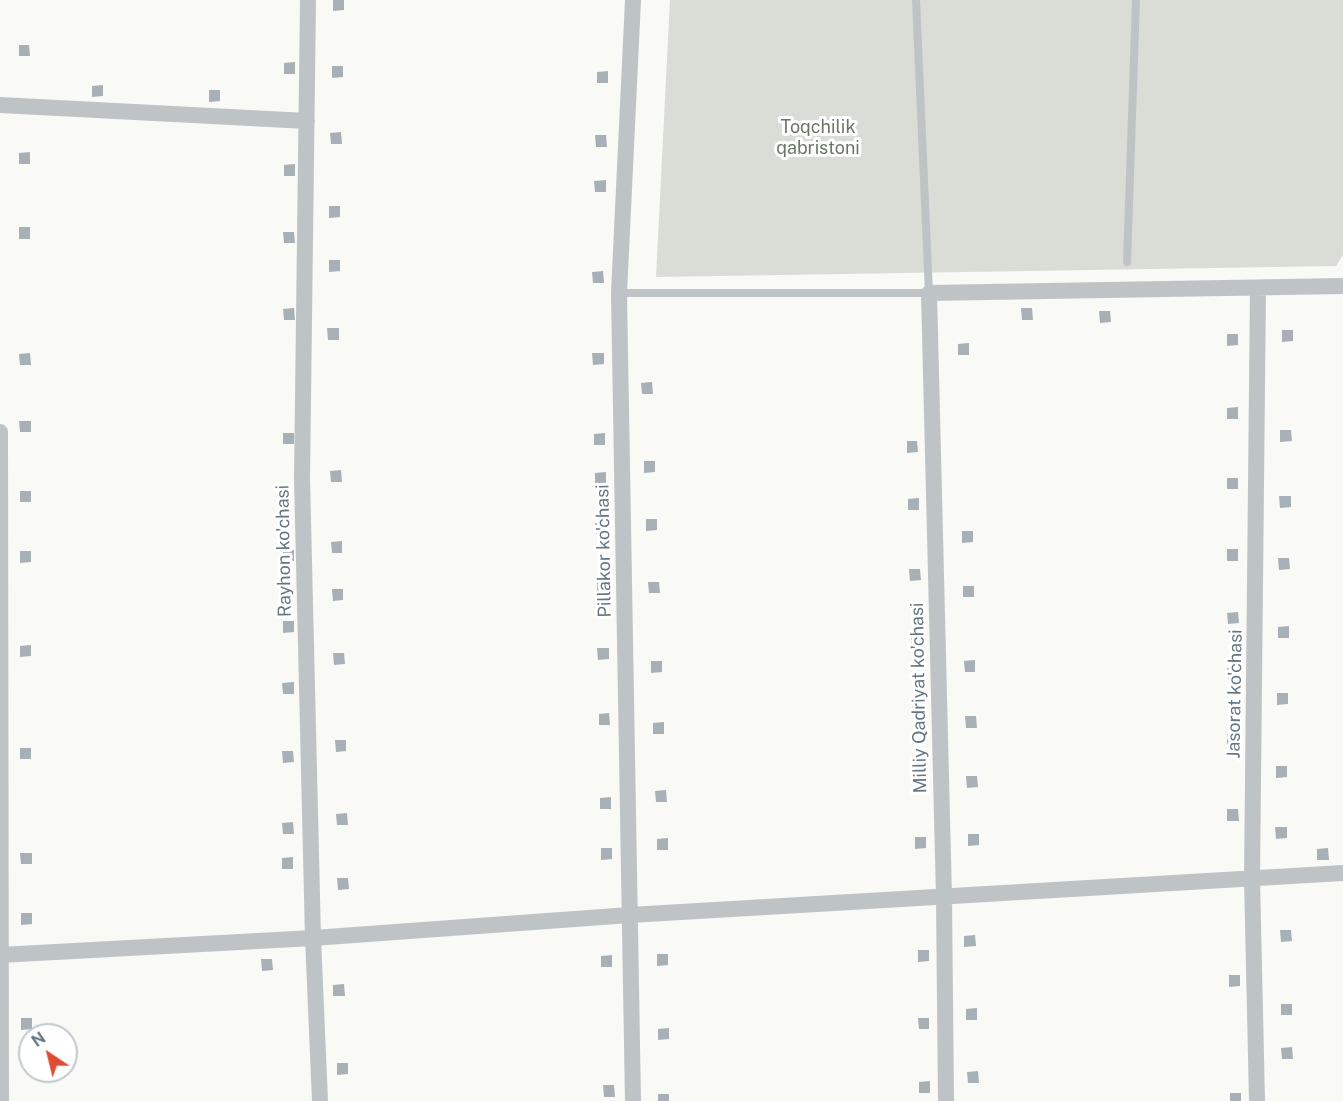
<!DOCTYPE html>
<style>
body{margin:0}
#map{position:relative;width:1343px;height:1101px;overflow:hidden;background:#f9f9f6;font-family:"Public Sans",sans-serif}
canvas{display:block}
.north{position:absolute;left:18px;top:1023px;width:60px;height:60px;box-sizing:border-box;background:#fff;border:2px solid #c1c8cc;border-radius:50%;rotate:325deg;font-size:16px;font-weight:700;line-height:24px;text-align:center;color:#657680}
.north::after{content:'';display:block;margin:auto;width:21px;height:27px;background:#dd4d32;clip-path:polygon(50% 0,100% 100%,50% 72%,0 100%)}
</style>
<div id="map">
<canvas width="1343" height="1101"></canvas>
<div class="north">N</div>
</div>
<script>
const g = document.querySelector('canvas').getContext('2d');
g.lineJoin = 'round';
function fillPath(path, color) { g.fillStyle = color; g.fill(path, 'evenodd'); }
const shape = rows => new Path2D(rows.map(r => 'M' + r).join(''));
function stroke(path, color, width, dash) { g.strokeStyle = color; g.lineWidth = width; g.lineCap = dash ? 'butt' : 'round'; g.setLineDash(dash || []); g.stroke(path); }
function write(font, color, halo, rows, align = 'center') {
  g.font = font + ' "Public Sans",sans-serif'; g.lineWidth = 6; g.setLineDash([]); g.textBaseline = 'middle'; g.strokeStyle = halo; g.fillStyle = color; for (const [text, x, y, turn = 0] of rows) {
    g.save(); g.translate(x, y); g.rotate((+turn || 0) * Math.PI / 180); g.textAlign = isNaN(turn) ? turn : align; if (halo) g.strokeText(text, 0, 0); g.fillText(text, 0, 0); g.restore();
  }
}
fillPath(shape([
 [670,0,1343,0,1343,255,1336,266,656,277]
]), '#d9ddd6');
fillPath(shape([
 [333,0,344,0,344,10,333,11],
 [19,45,29,45,30,56,19,56],
 [295,62,295,74,284,74,284,63],
 [332,66,343,66,343,77,332,78],
 [608,71,608,83,597,83,597,72],
 [103,85,103,96,92,97,92,86],
 [209,90,220,90,220,101,209,102],
 [341,132,342,144,331,144,330,133],
 [595,135,606,135,607,147,596,147],
 [30,152,30,164,19,164,19,153],
 [295,164,295,176,284,176,284,165],
 [606,180,606,192,595,192,594,181],
 [329,206,340,206,340,217,329,218],
 [19,227,30,227,30,239,19,239],
 [283,232,294,232,295,243,284,243],
 [329,260,340,260,340,271,329,272],
 [603,271,604,283,593,283,592,272],
 [294,308,295,320,284,320,283,309],
 [1021,308,1032,308,1033,320,1022,320],
 [1099,311,1110,311,1111,322,1100,323],
 [327,328,339,328,339,340,328,340],
 [1282,330,1293,330,1293,341,1282,342],
 [1227,334,1238,334,1238,345,1227,346],
 [969,343,969,355,958,355,958,344],
 [30,353,31,365,20,365,19,354],
 [592,353,604,353,604,364,593,365],
 [652,382,653,394,642,394,641,383],
 [1238,407,1238,419,1227,419,1227,408],
 [19,421,31,421,31,432,20,432],
 [1280,430,1291,430,1292,441,1280,442],
 [283,433,294,433,294,444,283,444],
 [605,433,605,445,594,445,594,434],
 [907,441,917,441,918,452,907,453],
 [644,461,655,461,655,472,644,473],
 [341,470,342,482,331,482,330,471],
 [606,472,606,484,595,484,595,473],
 [1227,478,1238,478,1238,489,1227,489],
 [20,491,31,491,31,502,20,502],
 [1279,496,1291,496,1291,507,1280,508],
 [919,498,919,510,908,510,908,499],
 [646,519,657,519,657,530,646,531],
 [595,523,606,523,607,534,596,534],
 [962,531,973,531,973,542,962,543],
 [342,541,342,553,332,553,331,542],
 [1227,549,1238,549,1238,561,1227,561],
 [283,550,294,550,294,561,283,562],
 [20,551,31,551,31,562,20,563],
 [1278,558,1289,558,1290,569,1279,570],
 [909,569,920,569,921,580,910,581],
 [648,582,659,582,660,593,649,593],
 [597,583,608,583,608,594,597,595],
 [963,586,974,586,974,597,963,597],
 [332,589,343,589,343,600,333,601],
 [1238,612,1239,623,1228,624,1227,613],
 [283,621,294,621,294,632,283,633],
 [1289,626,1289,638,1278,638,1278,627],
 [911,634,921,634,922,645,911,646],
 [31,645,31,656,20,657,20,646],
 [597,648,609,648,609,659,598,660],
 [333,653,344,653,345,664,334,665],
 [975,660,975,672,965,672,964,661],
 [651,661,662,661,662,672,651,673],
 [1238,667,1239,679,1228,679,1227,668],
 [294,682,294,694,283,694,282,683],
 [1277,693,1288,693,1288,704,1277,705],
 [912,698,923,698,923,709,912,710],
 [609,713,610,725,599,725,599,714],
 [965,716,976,716,977,728,966,728],
 [664,722,664,734,653,734,653,723],
 [1227,734,1238,734,1239,746,1227,746],
 [335,740,346,740,346,751,336,752],
 [20,748,31,748,31,759,20,759],
 [282,751,293,751,294,762,283,763],
 [924,763,925,775,914,775,913,764],
 [1276,766,1287,766,1287,777,1276,778],
 [966,776,977,776,978,787,967,788],
 [666,790,667,802,656,802,655,791],
 [611,797,611,809,600,809,600,798],
 [1227,809,1238,809,1239,821,1227,821],
 [347,813,348,825,337,825,336,814],
 [293,822,294,834,283,834,282,823],
 [1275,827,1287,827,1287,838,1276,839],
 [968,834,979,834,979,845,968,846],
 [915,837,926,837,926,848,915,849],
 [668,838,668,850,657,850,657,839],
 [601,848,612,848,612,859,601,860],
 [1328,848,1329,860,1317,860,1317,849],
 [20,853,32,853,32,864,21,864],
 [293,857,293,869,282,869,282,858],
 [337,878,348,878,349,889,338,890],
 [21,913,32,913,32,924,21,925],
 [1280,930,1291,930,1292,941,1281,942],
 [975,935,976,946,964,947,964,936],
 [918,950,929,950,929,961,918,962],
 [657,954,668,954,668,965,657,966],
 [612,955,612,967,601,967,601,956],
 [261,959,272,959,273,970,262,971],
 [1229,975,1240,975,1240,986,1229,987],
 [344,984,345,996,333,996,333,985],
 [1281,1004,1292,1004,1292,1015,1281,1015],
 [977,1008,977,1020,966,1020,966,1009],
 [21,1018,32,1018,32,1029,21,1030],
 [918,1018,929,1018,929,1029,919,1029],
 [669,1028,669,1039,658,1040,658,1029],
 [1292,1047,1293,1059,1282,1059,1281,1048],
 [337,1063,348,1063,348,1074,337,1075],
 [978,1071,979,1083,968,1083,967,1072],
 [930,1081,930,1093,919,1093,919,1082],
 [603,1085,614,1085,615,1097,604,1097],
 [1230,1093,1241,1093,1241,1101,1230,1101],
 [658,1094,669,1094,669,1101,658,1101]
]), '#a7b0b6');
stroke(shape([
 [1127,262,1136,0],
 [619,293,929,293,916,0]
]), '#bec3c6', 8);
stroke(shape([
 [308,0,302,478,313,938,320,1101],
 [633,0,619,293,633,1101],
 [0,105,307,121],
 [0,432,1,1101],
 [0,955,313,938,630,915,1343,873],
 [946,1101,944,897,929,293,1343,286],
 [1257,1101,1252,878,1258,288]
]), '#bec3c6', 16);
write('18px', '#697864', '#fff', [
 ["Toqchilik",818,127],
 ["qabristoni",818,148]
]);
write('18px', '#657680', '#fff', [
 ["Rayhon ko'chasi",284,551,-91],
 ["Pillakor ko'chasi",604,551,-91],
 ["Jasorat ko'chasi",1235,694,-89],
 ["Milliy Qadriyat ko'chasi",919,698,-91]
]);
</script>
